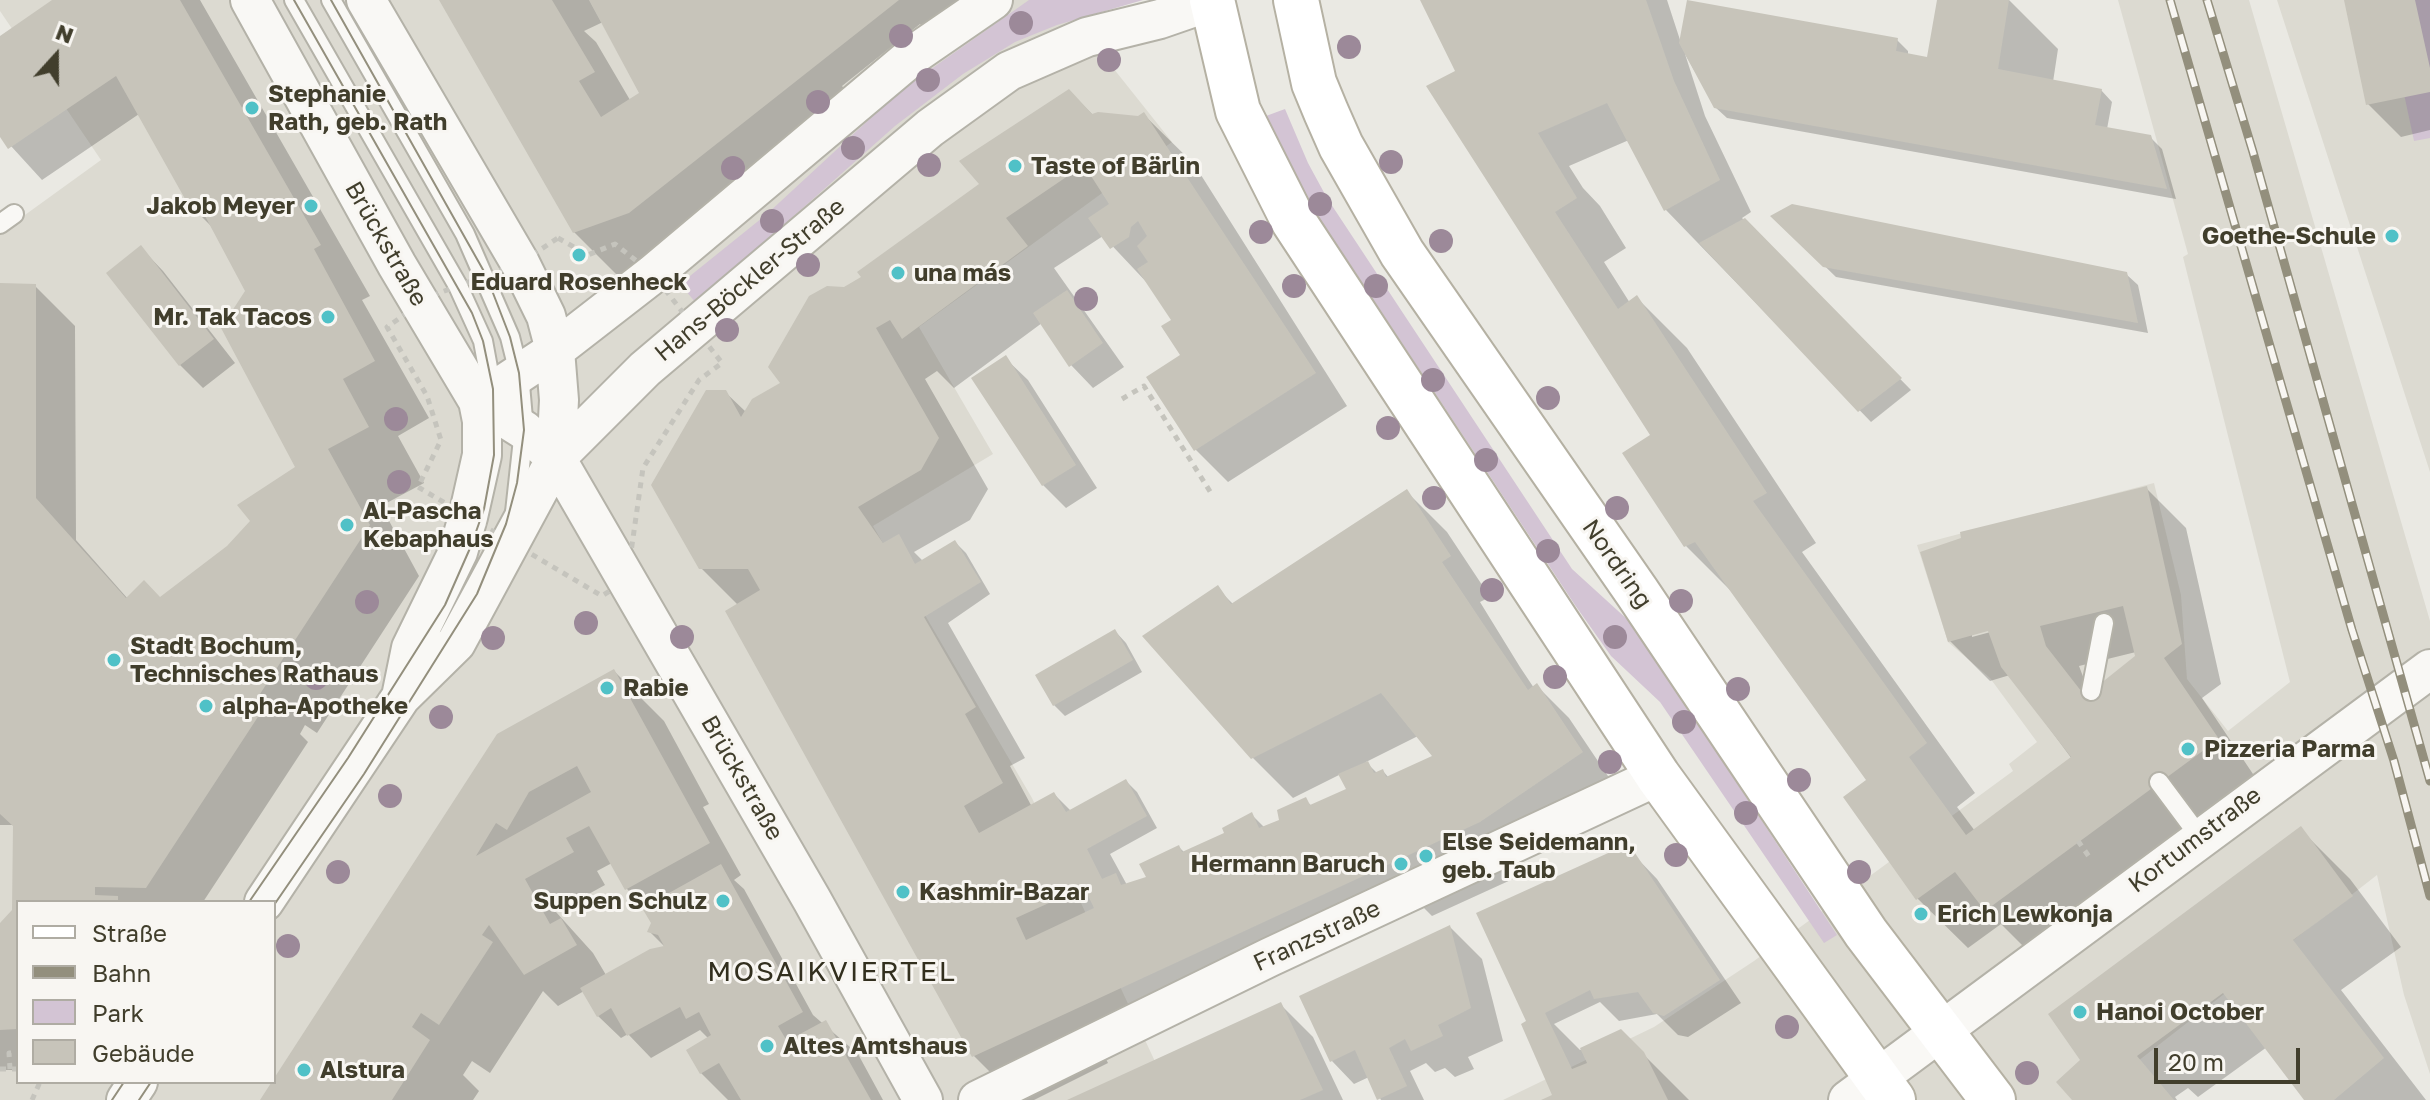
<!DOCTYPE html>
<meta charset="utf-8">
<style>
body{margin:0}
#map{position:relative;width:2430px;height:1100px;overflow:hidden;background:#eae9e3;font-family:"Golos Text",sans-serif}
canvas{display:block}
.legend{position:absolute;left:16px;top:900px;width:260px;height:184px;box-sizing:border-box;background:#f8f6f2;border:2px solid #afaca3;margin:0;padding:10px 14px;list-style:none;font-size:24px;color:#413e2c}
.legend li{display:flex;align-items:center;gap:16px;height:40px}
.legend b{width:40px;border:2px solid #afaca3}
.north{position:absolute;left:16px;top:16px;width:80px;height:80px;-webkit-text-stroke:6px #f8f6f2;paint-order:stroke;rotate:21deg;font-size:22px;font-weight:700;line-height:32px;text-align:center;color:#413e2c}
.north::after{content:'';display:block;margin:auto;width:28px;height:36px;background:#413e2c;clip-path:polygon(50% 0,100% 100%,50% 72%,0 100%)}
.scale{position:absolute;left:2154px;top:1048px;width:146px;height:36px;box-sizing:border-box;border:4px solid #413e2c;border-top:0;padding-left:10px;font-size:24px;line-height:28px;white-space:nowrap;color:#413e2c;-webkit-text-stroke:6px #f8f6f2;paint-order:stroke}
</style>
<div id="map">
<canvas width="2430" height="1100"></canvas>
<ul class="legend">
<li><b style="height:10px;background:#fff"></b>Straße</li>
<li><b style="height:10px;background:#938f7d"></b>Bahn</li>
<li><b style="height:22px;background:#d3c4d4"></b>Park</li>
<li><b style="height:22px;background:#c7c4ba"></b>Gebäude</li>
</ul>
<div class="north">N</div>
<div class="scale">20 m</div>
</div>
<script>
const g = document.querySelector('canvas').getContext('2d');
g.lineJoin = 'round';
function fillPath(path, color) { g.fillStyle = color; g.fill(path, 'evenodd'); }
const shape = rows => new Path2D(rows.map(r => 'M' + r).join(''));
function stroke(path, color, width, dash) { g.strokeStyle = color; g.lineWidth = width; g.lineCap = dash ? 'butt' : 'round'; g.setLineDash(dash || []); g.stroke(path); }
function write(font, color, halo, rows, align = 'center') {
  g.font = font + ' "Golos Text",sans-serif'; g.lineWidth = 6; g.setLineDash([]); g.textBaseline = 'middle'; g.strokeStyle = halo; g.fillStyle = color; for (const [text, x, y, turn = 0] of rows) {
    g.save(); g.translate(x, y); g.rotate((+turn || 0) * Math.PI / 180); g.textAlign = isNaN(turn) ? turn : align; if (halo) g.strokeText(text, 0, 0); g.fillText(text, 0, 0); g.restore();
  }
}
fillPath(shape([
 [0,0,589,0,629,72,720,0,1059,0,1172,142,919,327,993,454,873,526,1032,798,1173,1100,0,1100,0,233,101,160,0,11],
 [18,902,274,902,274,1082,18,1082],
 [2118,0,2249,0,2430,621,2430,1074,2404,995,2377,875,2088,1100,1503,1100,1654,1027,1754,961,2013,771,2009,764,2037,742,1990,678,1948,642,1917,545,2154,483,2181,595,2187,679,2228,731,2290,682,2183,257,2188,254],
 [2277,0,2430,0,2430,472]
]), '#dcdad1');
fillPath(shape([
 [1029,0,1143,0,1057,25,1015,42,963,74,895,126,696,303,680,284,767,214,900,91],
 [2384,0,2430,0,2430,138,2414,141],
 [1285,109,1308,163,1327,198,1572,569,1628,620,1643,640,1837,935,1824,943,1660,702,1611,656,1575,605,1310,204,1287,165,1266,116]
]), '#d3c4d4');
fillPath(shape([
 [56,0,200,0,370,296,362,300,429,418,398,436,424,483,381,506,419,576,317,733,305,725,300,734,308,742,203,902,18,902,18,1070,0,1070,0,926,14,911,15,825,0,825,0,285,35,286,75,326,76,540,128,599,160,599,228,548,300,469,248,293,214,229,190,205,139,114,42,180,0,134,0,39],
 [442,0,989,0,937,41,920,24,842,86,867,115,624,282,574,232],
 [603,22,642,93,630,100,596,42,584,31],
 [1423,0,1667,0,1681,43,1897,40,1908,51,1908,55,1929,59,1939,0,2009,0,2058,49,2053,82,2101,90,2112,102,2107,129,2150,137,2162,149,2176,199,1727,118,1715,107,1685,54,1705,116,1751,212,1742,218,1911,390,1871,422,1666,210,1629,140,1569,166,1583,188,1600,206,1626,248,1604,262,1630,303,1637,298,1687,348,1816,543,1802,552,1975,793,1957,807,1975,831,2072,759,2010,675,1990,681,1950,641,2146,488,2186,528,2221,684,2202,698,2257,780,2036,959,2001,924,1968,948,1918,899,1869,780,1736,596,1686,546,1653,436,1428,86,1457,72],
 [1997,627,1998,630,1972,637,1972,633],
 [2136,652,2137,657,2090,695,2079,666],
 [2346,0,2430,0,2430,130,2401,137,2368,104],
 [1069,91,1094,116,1138,119,1144,115,1194,164,1347,406,1228,482,1196,450,1149,378,1183,355,1174,321,1151,287,1103,236,1054,268,1124,367,1093,388,1071,365,1042,323,954,388,937,371,925,379,988,489,970,520,914,552,923,561,955,542,966,553,990,594,948,623,1025,758,1010,766,1032,807,1054,794,1071,811,1126,781,1137,792,1157,828,1110,854,1127,885,1148,878,1179,847,1185,853,1227,834,1252,815,1265,828,1281,821,1305,800,1312,806,1348,790,1341,774,1293,798,1253,758,1217,588,1234,605,1407,492,1447,532,1490,597,1480,602,1520,667,1534,688,1537,686,1569,718,1614,785,1503,857,1513,879,1432,916,1417,901,1102,1051,1108,1063,1034,1100,1018,1100,973,1055,739,606,701,568,725,392,746,412,783,384,844,289,864,278,982,184],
 [1418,736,1435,757,1389,778,1383,771,1378,774,1366,762],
 [1773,216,2126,274,2138,285,2148,333,1836,277],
 [141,248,163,271,235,363,203,388,180,365],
 [1005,358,1028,380,1097,488,1066,508,1043,485],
 [1115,631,1126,643,1142,672,1065,716,1054,705],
 [614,671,664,721,709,804,703,807,741,875,734,880,744,889,813,1015,858,1054,883,1100,728,1100,701,1073,709,1039,700,1030,651,1058,628,1034,621,1038,598,1016,584,991,558,1006,543,991,490,1073,472,1061,463,1075,479,1091,473,1100,263,1100],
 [612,863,627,889,646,908,653,923,650,932,666,948,606,975,593,953,556,912,605,885,597,871],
 [2300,829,2350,879,2401,947,2341,990,2426,1100,2306,1100,2267,1047,2198,1097,2188,1088,2175,1097,2177,1100,2075,1100,2083,1060],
 [1634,855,1657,879,1741,1003,1688,1037,1678,1035,1657,1014,1619,1021,1600,1002,1554,1024,1580,1050,1621,1032,1689,1100,1546,1100,1555,1096,1530,1022],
 [1450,927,1482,959,1503,1041,1468,1057,1474,1069,1455,1077,1445,1068,1435,1072,1426,1063,1410,1071,1424,1100,1381,1100,1369,1077,1354,1084,1332,1061,1301,997],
 [1280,1004,1313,1037,1343,1100,1072,1100]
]), '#0003');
fillPath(shape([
 [52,0,180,0,321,245,314,249,375,361,343,379,369,427,328,449,370,525,260,694,269,700,146,888,95,887,95,895,118,896,118,902,18,902,18,1029,0,1030,0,923,12,910,13,826,0,814,0,283,36,284,36,498,126,598,144,580,160,597,227,546,250,521,237,505,295,467,221,328,245,291,197,201,189,206,116,76,8,149,0,137,0,36],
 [439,0,552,0,595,72,579,81,601,117,639,93,589,0,899,0,629,213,573,233],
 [1420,0,1646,0,1674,81,1720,180,1664,211,1607,103,1538,133,1577,198,1555,212,1618,309,1637,295,1767,493,1753,501,1927,743,1909,757,1966,835,2071,757,2001,667,1988,631,1948,642,1920,552,1961,538,1960,532,2147,486,2182,644,2164,658,2219,739,1985,911,1955,872,1916,900,1843,797,1866,780,1695,542,1684,547,1622,453,1650,435,1426,86,1455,71],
 [2123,606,2135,656,2085,696,2046,646,2040,626],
 [1687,0,1898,38,1896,51,1927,57,1937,0,2009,0,1998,69,2102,89,2095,125,2151,135,2167,189,1714,108,1679,43],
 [2344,0,2415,0,2430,68,2430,92,2366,105],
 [1069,89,1092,114,1098,112,1138,116,1144,112,1316,373,1194,451,1146,377,1180,355,1161,326,1171,320,1137,269,1148,262,1137,246,1147,236,1138,221,1131,227,1129,237,1110,249,1088,218,1109,204,1084,165,1006,218,1028,246,902,339,890,320,876,328,939,438,921,470,858,507,883,543,899,534,915,564,955,540,981,582,924,617,976,707,965,714,1003,783,964,806,979,833,1054,792,1066,812,1126,779,1147,816,1087,849,1102,879,1116,873,1121,885,1146,877,1139,864,1179,845,1182,852,1224,833,1222,828,1252,812,1259,828,1279,820,1277,810,1306,797,1310,805,1346,789,1338,774,1368,761,1374,773,1383,769,1386,777,1432,756,1381,693,1251,759,1142,636,1218,585,1231,604,1407,489,1451,556,1442,562,1484,625,1528,690,1537,683,1583,752,1480,822,972,1057,725,611,760,590,748,569,699,569,651,485,706,390,726,390,741,417,752,399,780,383,768,367,809,296,827,286,844,287,861,277,857,272,979,184,959,161],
 [1084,887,1094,908,1026,940,1016,918],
 [1792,204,2127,272,2138,323,1823,267,1770,216],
 [1745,218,1902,378,1858,412,1699,243],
 [141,245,214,339,179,366,106,273],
 [1067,290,1103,343,1069,367,1033,313],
 [1006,355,1076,465,1042,486,971,378],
 [1115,629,1133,660,1053,706,1035,675],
 [614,669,710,843,625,890,589,826,566,838,574,852,525,879,550,924,561,918,577,945,524,975,489,925,482,935,493,942,439,1025,421,1013,412,1027,430,1040,392,1100,260,1100,497,734],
 [577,766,591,792,476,856,496,823,507,830,529,792],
 [2301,826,2353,896,2293,940,2384,1058,2334,1100,2304,1100,2223,993,2137,1056,2174,1100,2072,1100,2056,1082,2080,1060,2048,1014],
 [1617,849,1635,853,1720,980,1664,1016,1653,1013,1638,992,1594,999,1590,990,1545,1013,1572,1069,1587,1063,1580,1048,1621,1029,1644,1052,1668,1100,1541,1100,1552,1095,1521,1024,1526,1021,1476,913],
 [721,864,803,1012,778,1026,787,1041,826,1020,871,1100,741,1100,719,1063,700,1074,686,1050,711,1035,699,1012,686,1019,680,1007,627,1036,611,1008,597,1017,580,988,650,949,664,946,658,935,647,932,651,923,642,908],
 [1450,925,1471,1008,1438,1025,1443,1036,1411,1051,1405,1039,1389,1048,1407,1086,1377,1100,1355,1050,1330,1062,1299,996],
 [1281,1002,1323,1090,1300,1100,1067,1100]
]), '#c7c4ba');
const service = shape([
 [294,0,458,286,483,341,493,395],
 [331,0,465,234,510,337,519,373,524,430,515,512],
 [0,224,14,214],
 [2091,691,2104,623],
 [2159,782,2200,837]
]);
const minor = shape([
 [250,0,397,265,478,401,524,430,556,458,812,900,923,1100],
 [366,0,520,263,546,316,555,350,559,400,556,458],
 [478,401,555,350,653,274,916,53,993,0],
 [401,697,411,648,458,552,468,517,482,455,482,421,478,401],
 [264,902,401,697,456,643,556,458,645,369,930,128,1009,71,1087,37,1160,19,1215,0],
 [126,1100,138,1082],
 [978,1100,1270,957,1658,776],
 [1848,1100,2430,669]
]);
const primary = shape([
 [1212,0,1238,111,1294,222,1658,776,1893,1100],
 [1296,0,1314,83,1326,112,1341,146,1402,253,1637,592,1866,933,1993,1100]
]);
stroke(service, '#b4b2a8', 22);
stroke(minor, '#b4b2a8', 42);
stroke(primary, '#b5b1a3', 48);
stroke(shape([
 [558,238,588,255,615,244,653,274,722,363,699,380,643,468,627,580,602,596,418,487,441,440,427,396,387,327,431,296,520,263,558,238],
 [1122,399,1144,386,1211,493],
 [2078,841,2090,858],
 [0,1069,18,1069],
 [10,1069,9,1053,18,1053],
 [32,1100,40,1082]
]), '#c5c4bd', 5, [6, 6]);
stroke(service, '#f9f8f5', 18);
stroke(minor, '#f9f8f5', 38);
stroke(primary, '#fff', 44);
stroke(shape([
 [249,902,348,758,445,605,471,546,484,509,494,455,493,389,483,341,472,313,294,0],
 [274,905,364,774,477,594,506,524,517,483,524,430,519,373,510,337,486,275,331,0],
 [112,1100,124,1082],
 [139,1100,151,1082]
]), '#938f7d', 2);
const rail = shape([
 [2170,0,2352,630,2394,761,2430,896],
 [2207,0,2253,152,2430,781]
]);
stroke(rail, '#938f7d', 9);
stroke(rail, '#f8f6f2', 6, [18]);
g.fillStyle = '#9c8999';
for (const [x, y] of [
 [1021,23],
 [901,36],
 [1349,47],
 [1109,60],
 [928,80],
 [818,102],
 [853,148],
 [1391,162],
 [929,165],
 [733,168],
 [1320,204],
 [772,221],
 [1261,232],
 [1441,241],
 [808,265],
 [1294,286],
 [1376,286],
 [1086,299],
 [727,330],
 [1433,380],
 [1548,398],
 [396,419],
 [1388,428],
 [1486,460],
 [399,482],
 [1434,498],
 [1617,508],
 [1548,551],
 [1492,590],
 [1681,601],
 [367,602],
 [586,623],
 [682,637],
 [1615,637],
 [493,638],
 [1555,677],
 [316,678],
 [1738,689],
 [441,717],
 [1684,722],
 [1610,762],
 [1799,780],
 [390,796],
 [1746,813],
 [1676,855],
 [338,872],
 [1859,872],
 [288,946],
 [1787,1027],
 [2027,1073]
]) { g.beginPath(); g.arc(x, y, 12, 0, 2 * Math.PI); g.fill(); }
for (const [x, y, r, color] of [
 [252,108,8,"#50c1c7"],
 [1015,166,8,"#50c1c7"],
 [311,206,8,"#50c1c7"],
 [2392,236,8,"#50c1c7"],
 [579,255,8,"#50c1c7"],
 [898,273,8,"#50c1c7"],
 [328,317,8,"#50c1c7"],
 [347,525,8,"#50c1c7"],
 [114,660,8,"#50c1c7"],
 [607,688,8,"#50c1c7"],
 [206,706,8,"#50c1c7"],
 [2188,749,8,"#50c1c7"],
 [1426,856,8,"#50c1c7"],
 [1401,864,8,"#50c1c7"],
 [903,892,8,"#50c1c7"],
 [723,901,8,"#50c1c7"],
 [1921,914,8,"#50c1c7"],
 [2080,1012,8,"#50c1c7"],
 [767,1046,8,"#50c1c7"],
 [304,1070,8,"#50c1c7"]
]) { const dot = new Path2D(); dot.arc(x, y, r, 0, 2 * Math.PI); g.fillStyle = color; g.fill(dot); stroke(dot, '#f8f6f2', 3); }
write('bold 24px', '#413e2c', '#f8f6f2', [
 ["Stephanie",268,94],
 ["Rath, geb. Rath",268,122],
 ["Taste of Bärlin",1031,166],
 ["Jakob Meyer",295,206,"right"],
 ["Goethe-Schule",2376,236,"right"],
 ["una más",914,273],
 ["Eduard Rosenheck",579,282,"center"],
 ["Mr. Tak Tacos",312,317,"right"],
 ["Al-Pascha",363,511],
 ["Kebaphaus",363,539],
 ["Stadt Bochum,",130,646],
 ["Technisches Rathaus",130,674],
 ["Rabie",623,688],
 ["alpha-Apotheke",222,706],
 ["Pizzeria Parma",2204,749],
 ["Else Seidemann,",1442,842],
 ["geb. Taub",1442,870],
 ["Hermann Baruch",1385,864,"right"],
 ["Kashmir-Bazar",919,892],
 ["Suppen Schulz",707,901,"right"],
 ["Erich Lewkonja",1937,914],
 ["Hanoi October",2096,1012],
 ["Altes Amtshaus",783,1046],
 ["Alstura",320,1070]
], 'left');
write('24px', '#413e2c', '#f8f6f2', [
 ["Brückstraße",386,244,60],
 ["Hans-Böckler-Straße",750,280,-40],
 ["Nordring",1617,564,55],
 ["Brückstraße",742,778,60],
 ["Kortumstraße",2195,840,-37],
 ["Franzstraße",1317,936,-25]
]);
g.letterSpacing = '2px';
write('28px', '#322f1e', '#f8f6f2', [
 ["MOSAIKVIERTEL",832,972]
]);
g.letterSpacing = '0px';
</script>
